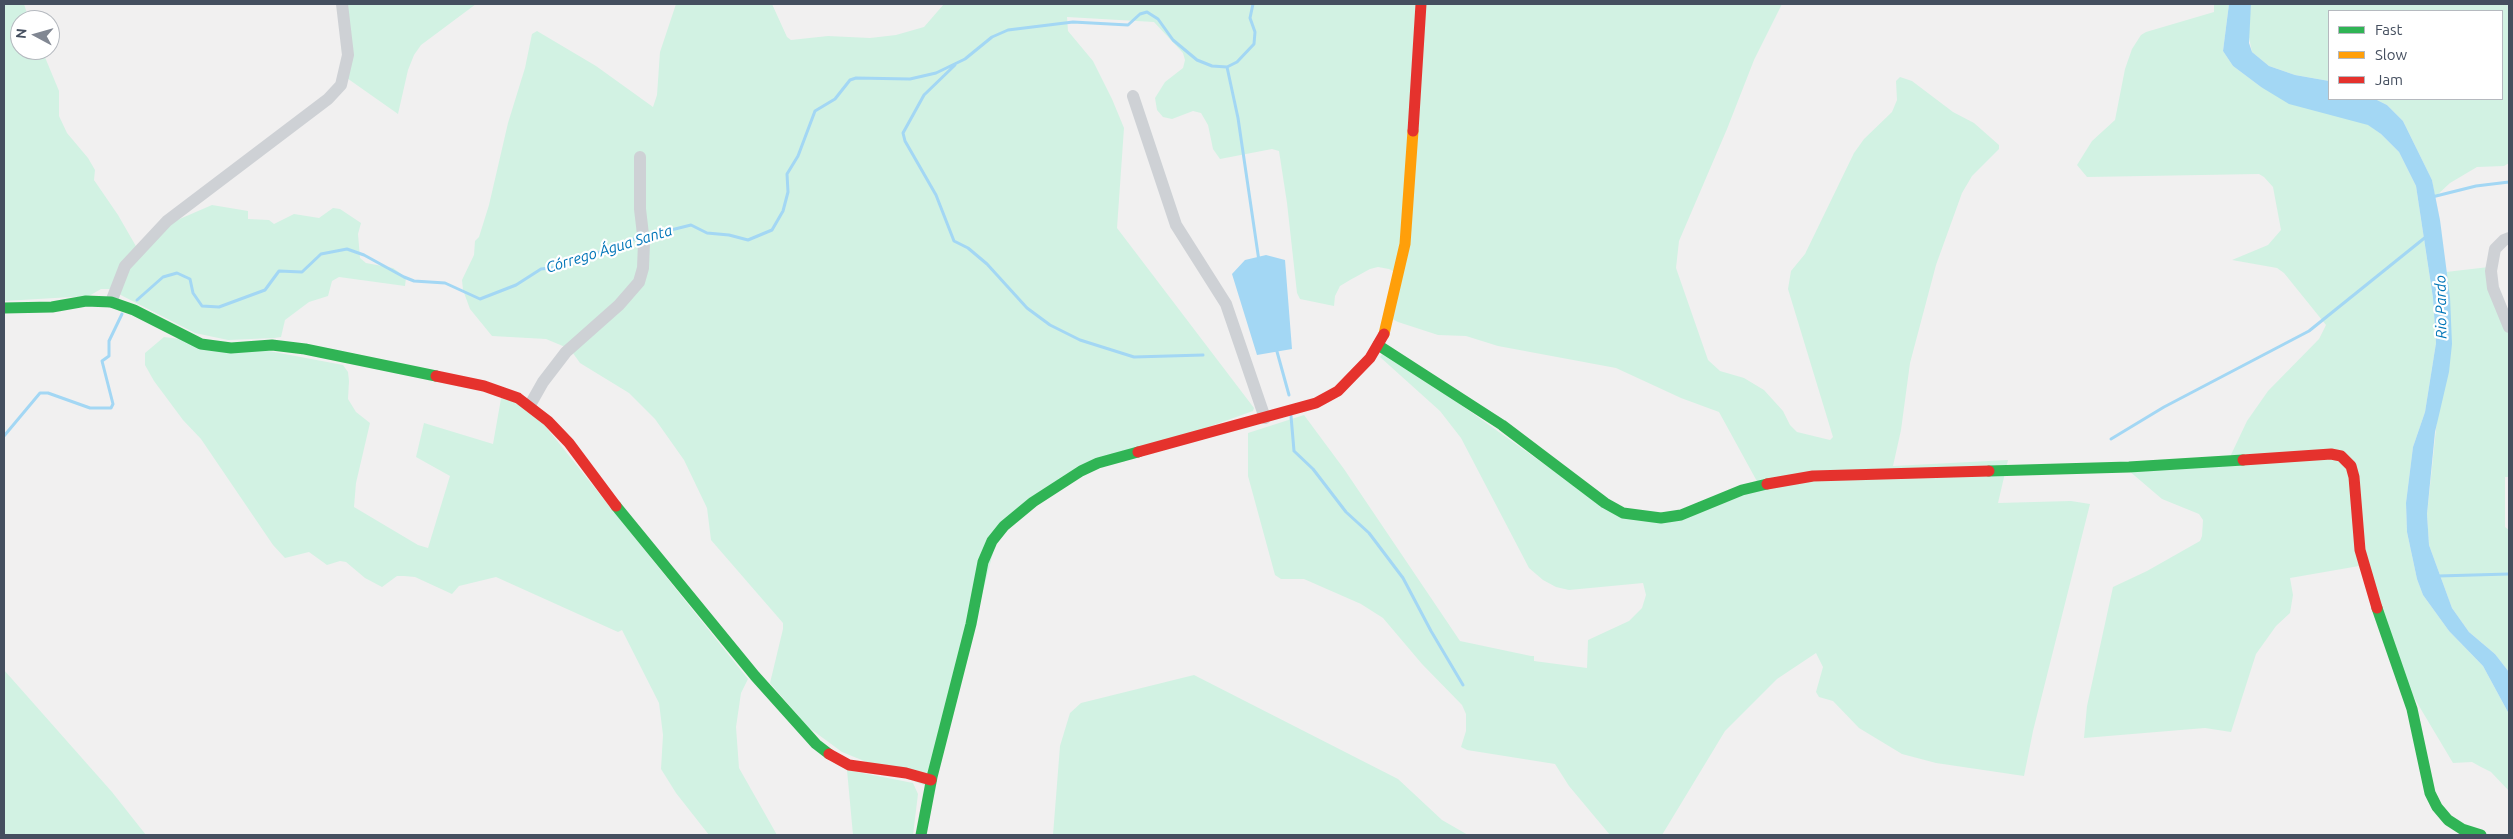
<!DOCTYPE html>
<meta charset="utf-8">
<style>
body{margin:0}
#map{position:relative;width:2513px;height:839px;overflow:hidden;background:#f1f0f0;font-family:Ubuntu,sans-serif}
canvas{display:block}
.frame{position:absolute;inset:0;border:5px solid #454f5f;pointer-events:none}
.legend{position:absolute;left:2328px;top:10px;width:175px;height:90px;box-sizing:border-box;background:#fff;border:1px solid #b5b9bf;margin:0;padding:6px 9px;list-style:none;font-size:15px;color:#454f5f}
.legend li{display:flex;align-items:center;gap:10px;height:25px}
.legend b{width:25px;border:1px solid #b5b9bf}
.north{position:absolute;left:10px;top:10px;width:50px;height:50px;box-sizing:border-box;background:#fff;border:1px solid #b5b9bf;border-radius:50%;rotate:276deg;font-size:14px;font-weight:700;line-height:20px;text-align:center;color:#454f5f}
.north::after{content:'';display:block;margin:auto;width:18px;height:22px;background:#818792;clip-path:polygon(50% 0,100% 100%,50% 72%,0 100%)}
</style>
<div id="map">
<canvas width="2513" height="839"></canvas>
<div class="frame"></div>
<ul class="legend">
<li><b style="height:6px;background:#30b455"></b>Fast</li>
<li><b style="height:6px;background:#ff9f0a"></b>Slow</li>
<li><b style="height:6px;background:#e5322d"></b>Jam</li>
</ul>
<div class="north">N</div>
</div>
<script>
const g = document.querySelector('canvas').getContext('2d');
g.lineJoin = 'round';
function fillPath(path, color) { g.fillStyle = color; g.fill(path, 'evenodd'); }
const shape = rows => new Path2D(rows.map(r => 'M' + r).join(''));
function stroke(path, color, width, dash) { g.strokeStyle = color; g.lineWidth = width; g.lineCap = dash ? 'butt' : 'round'; g.setLineDash(dash || []); g.stroke(path); }
function write(font, color, halo, rows, align = 'center') {
  g.font = font + ' Ubuntu,sans-serif'; g.lineWidth = 4.5; g.setLineDash([]); g.textBaseline = 'middle'; g.strokeStyle = halo; g.fillStyle = color; for (const [text, x, y, turn = 0] of rows) {
    g.save(); g.translate(x, y); g.rotate((+turn || 0) * Math.PI / 180); g.textAlign = isNaN(turn) ? turn : align; if (halo) g.strokeText(text, 0, 0); g.fillText(text, 0, 0); g.restore();
  }
}
fillPath(shape([
 [4,4,24,4,29,20,20,20,20,50,42,50,59,91,59,116,67,133,88,158,95,170,94,180,118,215,137,248,175,221,212,205,248,211,248,219,269,220,274,224,294,214,319,218,333,208,340,209,361,223,358,234,360,258,366,263,393,268,400,273,406,278,405,286,339,277,332,281,328,296,309,302,285,320,281,337,274,338,228,340,195,333,109,289,101,289,89,296,4,301],
 [338,4,476,4,421,45,414,55,408,70,398,114,344,76],
 [676,4,772,4,787,37,791,40,828,36,870,38,896,35,924,27,944,4,1782,4,1754,60,1727,129,1679,241,1676,268,1708,360,1720,371,1744,378,1764,390,1783,411,1790,425,1797,432,1830,440,1833,437,1788,289,1791,271,1805,254,1854,153,1864,139,1892,112,1897,100,1896,81,1900,77,1912,81,1953,112,1974,123,1999,145,1999,149,1972,176,1962,193,1936,265,1910,363,1901,430,1893,466,2008,460,1998,503,2071,501,2090,504,2033,731,2024,776,1936,763,1902,754,1859,728,1833,701,1819,697,1816,692,1823,667,1816,653,1777,679,1725,731,1662,835,1610,835,1569,786,1555,764,1467,750,1461,747,1466,731,1466,714,1462,705,1422,664,1383,618,1361,604,1304,579,1281,579,1275,575,1248,476,1248,433,1304,415,1344,469,1460,641,1531,656,1534,656,1534,661,1587,668,1588,640,1629,621,1642,608,1646,595,1643,583,1569,590,1556,587,1543,580,1529,568,1461,438,1440,411,1380,357,1385,351,1603,506,1660,520,1759,485,1719,412,1681,398,1616,368,1498,346,1466,336,1438,335,1398,322,1388,317,1397,273,1389,269,1378,267,1370,269,1350,280,1340,286,1335,296,1334,306,1300,299,1297,293,1287,203,1279,151,1272,149,1220,159,1213,149,1208,125,1201,113,1193,111,1172,119,1163,117,1157,110,1155,98,1165,82,1183,68,1185,60,1183,53,1154,22,1067,17,1068,31,1093,61,1112,99,1124,128,1117,228,1254,408,1253,411,1080,473,998,534,931,788,842,752,808,727,770,683,783,629,783,623,711,540,707,508,684,460,655,419,629,393,580,363,570,349,546,339,492,336,470,309,463,290,462,280,474,255,475,241,479,237,489,205,508,123,525,68,532,34,537,31,596,66,653,107,657,95,660,52],
 [2214,4,2229,4,2223,51,2233,66,2261,87,2368,124,2381,134,2399,152,2416,186,2433,298,2436,343,2425,412,2413,447,2406,503,2407,532,2417,579,2423,595,2449,631,2483,666,2509,714,2509,791,2491,772,2481,767,2472,762,2453,763,2397,669,2359,566,2290,578,2293,595,2290,613,2276,626,2256,654,2231,732,2205,728,2084,738,2087,706,2113,587,2147,571,2200,541,2202,536,2203,520,2199,514,2162,499,2128,470,2229,459,2247,421,2268,391,2319,339,2326,325,2284,273,2277,268,2232,260,2268,245,2281,230,2273,187,2264,177,2259,174,2087,177,2077,165,2092,141,2115,120,2125,69,2132,49,2141,35,2146,32,2214,12],
 [2251,4,2509,4,2509,163,2504,166,2477,167,2450,183,2435,197,2432,180,2403,121,2387,105,2375,99,2502,99,2502,11,2329,11,2329,81,2295,75,2269,66,2252,52,2248,33],
 [2489,267,2509,317,2509,477,2505,477,2505,527,2509,530,2509,672,2495,654,2469,632,2452,608,2429,545,2427,514,2450,297,2446,272],
 [164,337,253,348,343,365,348,372,349,381,348,399,356,412,370,423,356,483,354,507,418,545,428,548,450,476,416,457,424,423,493,444,502,393,538,417,748,679,741,693,736,727,739,768,777,835,709,835,676,793,661,769,663,735,659,703,622,630,618,632,496,577,459,586,452,594,415,577,404,576,397,576,382,587,365,578,346,562,340,561,327,565,309,552,285,558,273,545,201,439,183,420,154,381,145,365,145,353],
 [4,670,112,792,146,835,4,835],
 [1194,675,1398,779,1442,820,1468,835,1053,835,1060,746,1070,713,1081,703],
 [847,770,913,783,918,794,913,835,853,835]
]), '#d2f2e3');
fillPath(shape([
 [2229,4,2251,4,2249,43,2252,52,2269,66,2295,75,2329,81,2329,99,2375,99,2387,105,2403,121,2432,180,2440,220,2450,297,2452,344,2449,372,2435,432,2427,514,2429,545,2452,608,2469,632,2495,654,2509,672,2509,714,2483,666,2449,631,2423,595,2417,579,2407,532,2406,503,2413,447,2425,412,2436,343,2433,298,2416,186,2399,152,2381,134,2368,125,2289,104,2261,87,2233,66,2223,51],
 [1266,255,1285,260,1292,349,1257,355,1232,274,1245,260]
]), '#a3d7f4');
stroke(shape([
 [955,65,924,95,903,133,905,141,936,195,954,241,968,248,987,264,1027,308,1050,325,1080,340,1134,357,1203,355],
 [1227,67,1238,118,1259,261],
 [2432,197,2476,186,2509,182],
 [647,236,691,225,707,233,729,235,748,240,772,230,783,211,788,192,787,174,798,156,815,111,835,99,850,80,856,78,910,79,936,73,965,59,992,37,1008,30,1073,22,1128,25,1140,14,1147,12,1158,19,1173,40,1197,60,1212,66,1227,67,1237,62,1254,44,1255,32,1250,18,1253,4],
 [137,300,163,277,177,273,190,279,193,293,202,306,219,307,265,290,279,271,302,272,321,254,347,249,364,255,404,277,414,281,445,283,480,299,516,285,541,269,560,267,640,237],
 [1276,348,1289,395],
 [1291,416,1294,451,1313,469,1346,512,1369,533,1403,578,1431,631,1463,685],
 [4,436,40,393,48,393,90,408,111,408,113,404,102,361,109,356,109,341,122,314],
 [2111,439,2164,407,2309,331,2427,236],
 [2438,576,2509,574]
]), '#a3d7f4', 3);
stroke(shape([
 [1133,96,1176,225,1226,304,1265,418],
 [2509,238,2504,240,2495,249,2491,271,2493,288,2509,327],
 [111,302,125,266,167,221,328,99,341,85,348,55,342,4],
 [530,405,543,382,566,352,619,305,639,282,643,268,644,243,640,209,640,157]
]), '#ced1d5', 12);
stroke(shape([
 [4,308,52,307,86,301,111,302,134,310,201,344,231,348,272,345,305,349,436,376],
 [1378,345,1502,425,1605,503,1623,513,1661,518,1681,515,1742,490,1767,484],
 [1989,471,2129,467,2243,460],
 [616,506,755,676,816,744,829,754],
 [2377,608,2412,709,2430,793,2437,807,2448,820,2462,829,2481,835],
 [921,835,932,777,971,624,983,562,992,541,1004,526,1033,502,1081,471,1098,463,1138,452]
]), '#30b455', 11);
stroke(shape([
 [1384,334,1405,244,1413,131]
]), '#ff9f0a', 11);
stroke(shape([
 [1413,131,1421,4],
 [436,376,484,386,518,398,548,421,569,443,616,506],
 [1138,452,1316,403,1338,391,1370,358,1384,334],
 [2243,460,2331,454,2341,456,2351,466,2354,477,2360,550,2377,608],
 [1767,484,1813,476,1989,471],
 [829,754,849,765,906,773,931,780]
]), '#e5322d', 11);
write('italic 15px', '#0075b8', '#fff', [
 ["Córrego Água Santa",609,249,-17],
 ["Rio Pardo",2441,307,-91]
]);
</script>
